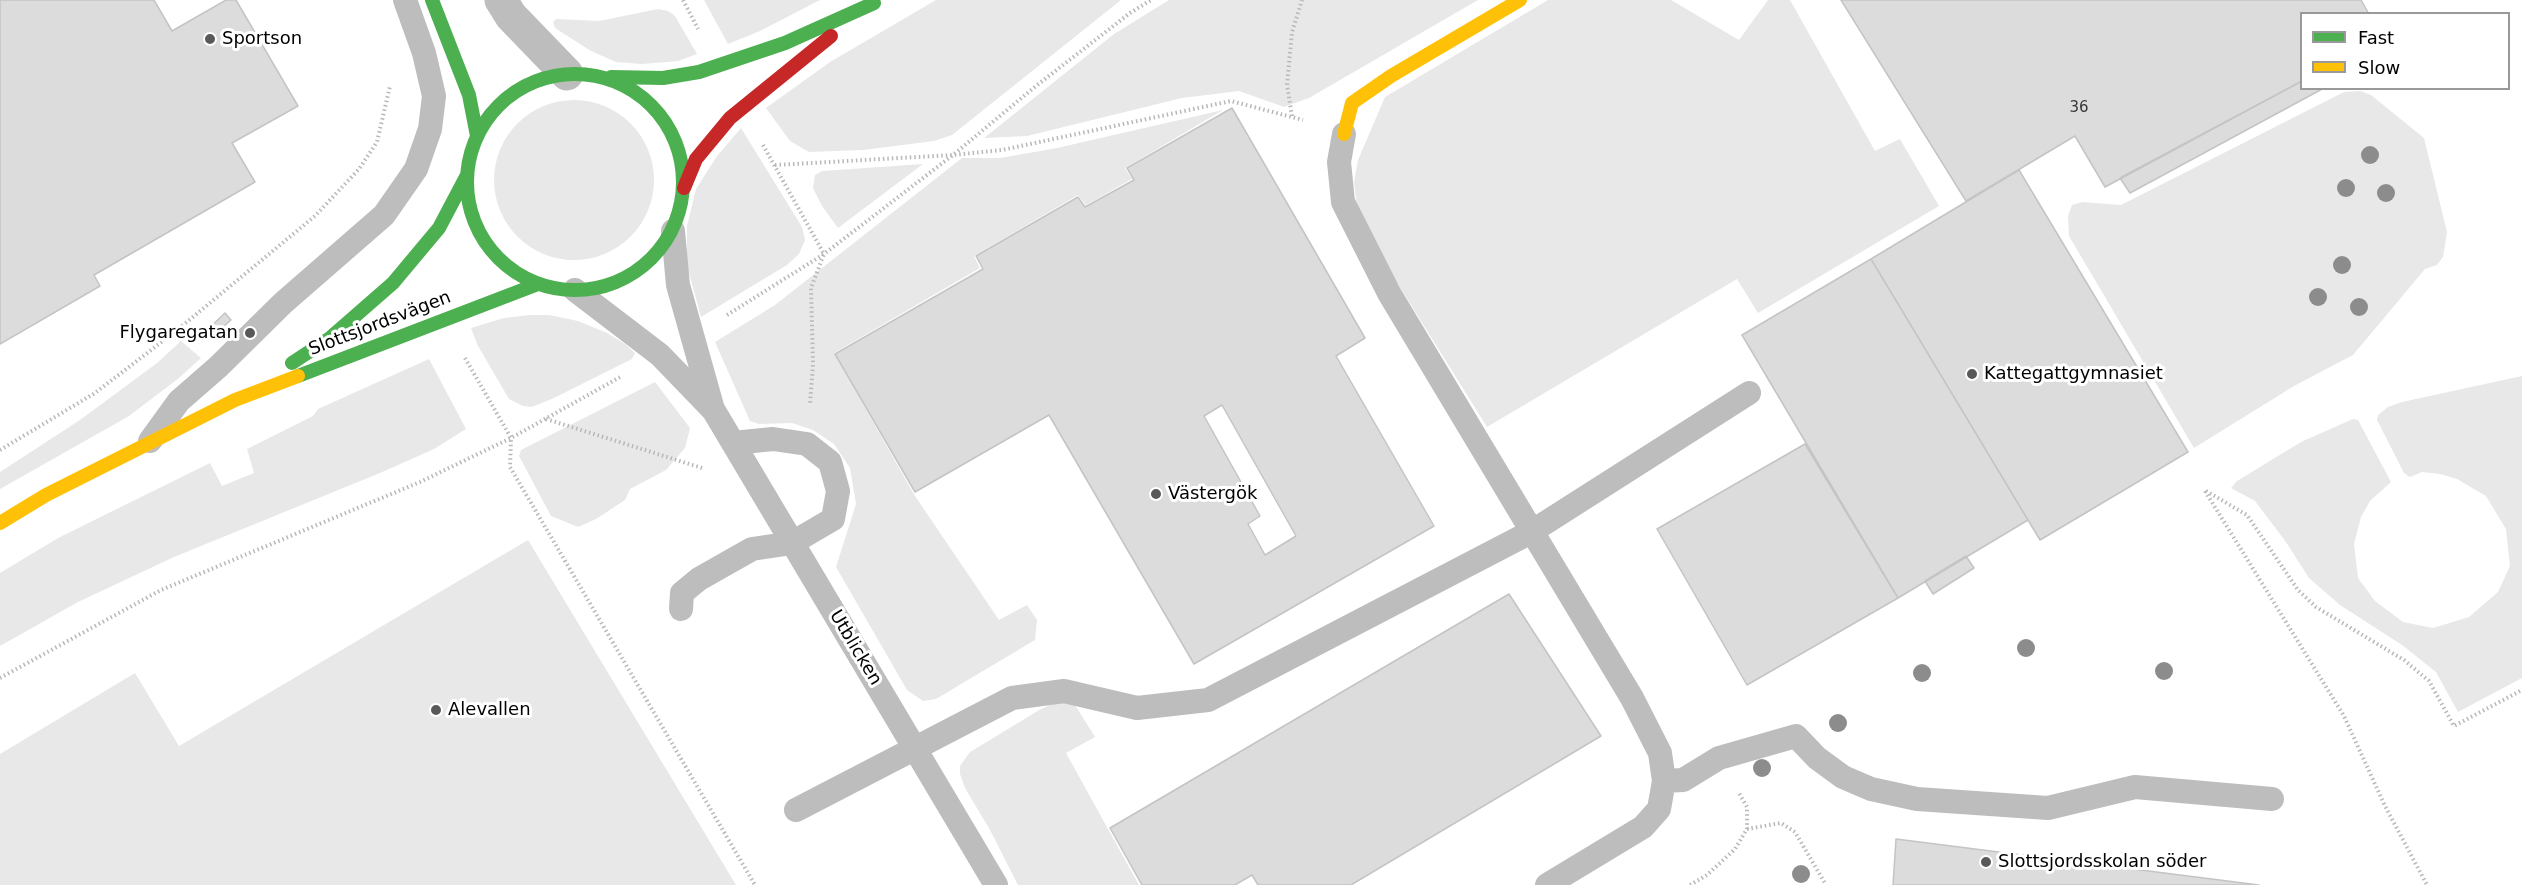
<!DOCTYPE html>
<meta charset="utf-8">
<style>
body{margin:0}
#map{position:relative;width:2522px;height:885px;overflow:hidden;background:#fff;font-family:"DejaVu Sans",sans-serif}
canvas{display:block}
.legend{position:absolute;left:2300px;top:12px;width:210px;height:78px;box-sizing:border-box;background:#fff;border:2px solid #999;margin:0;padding:8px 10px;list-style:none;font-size:18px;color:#000}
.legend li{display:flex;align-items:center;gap:12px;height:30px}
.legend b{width:30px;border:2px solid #999}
</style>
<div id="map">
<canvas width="2522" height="885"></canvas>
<ul class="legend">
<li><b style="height:8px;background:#4caf50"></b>Fast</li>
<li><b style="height:8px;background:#ffc107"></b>Slow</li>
</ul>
</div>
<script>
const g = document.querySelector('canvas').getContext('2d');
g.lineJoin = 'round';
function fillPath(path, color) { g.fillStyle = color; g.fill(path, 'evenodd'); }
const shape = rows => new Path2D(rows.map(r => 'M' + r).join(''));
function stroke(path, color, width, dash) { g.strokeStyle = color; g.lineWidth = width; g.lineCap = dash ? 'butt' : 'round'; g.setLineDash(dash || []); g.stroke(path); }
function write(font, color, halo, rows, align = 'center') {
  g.font = font + ' "DejaVu Sans",sans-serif'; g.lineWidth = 6; g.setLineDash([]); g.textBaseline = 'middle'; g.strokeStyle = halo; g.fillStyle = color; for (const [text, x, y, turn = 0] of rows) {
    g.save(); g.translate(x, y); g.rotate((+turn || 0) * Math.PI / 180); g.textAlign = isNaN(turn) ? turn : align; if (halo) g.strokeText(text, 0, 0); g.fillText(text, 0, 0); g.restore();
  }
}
fillPath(shape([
 [704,0,820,0,760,31,728,44],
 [936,0,1121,0,952,135,934,141,863,150,809,152,790,141,766,108,830,62],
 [1169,0,1478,0,1309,98,1284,107,1239,91,1182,98,1027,136,984,138,1114,34],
 [1548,0,1671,0,1739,40,1768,0,1790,0,1875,151,1900,139,1939,206,1758,313,1737,279,1487,427,1373,244,1358,214,1354,182,1358,160,1385,97],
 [658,9,668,11,675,16,697,54,678,61,642,64,616,62,591,51,555,28,553,22,556,19,599,21],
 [2360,91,2371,95,2424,138,2447,232,2443,257,2437,265,2425,269,2353,355,2294,386,2194,448,2069,236,2068,216,2072,205,2082,202,2121,205,2344,92],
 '494 180a80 80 0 1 1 160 0a80 80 0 1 1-160 0Z',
 [1223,110,1125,168,1132,179,1086,205,1078,195,974,256,980,268,834,353,915,496,999,620,1027,605,1037,620,1035,640,936,699,923,701,907,690,836,567,856,504,850,468,834,444,813,430,792,423,759,424,750,421,715,342,775,305,962,158,1000,158,1057,148],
 [741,128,802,227,805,240,799,254,787,265,701,317,687,265,687,226,696,189,717,156],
 [923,164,838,228,822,206,813,188,815,175,822,171],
 [530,315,549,315,578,321,607,333,625,344,635,353,632,359,554,398,532,407,523,406,509,399,478,346,471,328,504,318],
 [181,341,201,358,179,378,129,416,0,489,0,472,80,420,157,363],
 [429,359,466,429,434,449,380,473,174,557,78,602,0,646,0,573,58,538,210,463,222,486,254,473,247,449,313,416,318,409],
 [2522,376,2522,678,2458,712,2436,672,2402,645,2340,605,2309,578,2286,542,2255,501,2231,488,2237,481,2301,442,2353,419,2358,420,2391,482,2370,501,2361,517,2354,544,2358,578,2375,601,2403,622,2433,628,2469,617,2498,592,2510,566,2506,529,2486,496,2457,479,2440,474,2422,472,2410,477,2404,473,2377,420,2378,415,2388,407,2402,402],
 [655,382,690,428,685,448,666,470,630,489,625,500,596,519,578,527,551,516,519,456,521,450],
 [528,540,736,885,0,885,0,754,135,673,179,746],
 [1061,700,1075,705,1095,737,1066,753,1139,885,1018,885,990,830,965,788,960,774,960,766,970,752,1041,709]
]), '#e8e8e8');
const building = shape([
 [0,0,154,0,172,31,226,0,236,0,298,106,232,143,255,182,94,275,100,286,0,344,0,0],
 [1841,0,2361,0,2369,14,2302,14,2302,81,2105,187,2075,136,1966,201,1841,0],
 [2302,81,2302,88,2324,88,2130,193,2120,178,2302,81],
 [1232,108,1365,338,1336,356,1434,526,1194,664,1049,415,915,492,835,354,983,269,976,256,1078,197,1085,207,1134,180,1127,168,1232,108],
 [1222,405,1296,536,1265,555,1248,524,1260,516,1204,416,1222,405],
 [2019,170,2188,452,2040,540,1871,259,2019,170],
 [1871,259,2028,520,1898,598,1742,335,1871,259],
 [225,313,231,320,212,337,207,330,225,313],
 [1805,444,1898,598,1747,685,1657,529,1805,444],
 [1966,556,1974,568,1933,594,1925,581,1966,556],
 [1509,594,1601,736,1351,885,1258,885,1252,875,1235,885,1142,885,1110,828,1509,594],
 [1896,839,2259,885,1893,885,1896,839]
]);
fillPath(building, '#dcdcdc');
stroke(building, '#c4c4c4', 1.5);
stroke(shape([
 [683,0,698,29],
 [1292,116,1287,85,1292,32,1302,0],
 [763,145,824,254,811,288,813,364,810,404],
 [775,165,953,155,1002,150,1231,101,1303,120],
 [727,315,824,254,953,155,1036,86,1130,13,1151,0],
 [465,358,511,438,510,467,755,885],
 [546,419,702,468],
 [0,450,95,393,176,331,315,216,359,169,377,142,390,86],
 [2205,491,2344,716,2385,806,2427,885],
 [2206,491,2247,515,2298,590,2316,607,2404,660,2429,681,2454,726,2522,690],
 [0,678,161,590,420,482,511,438,622,376],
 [1747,829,1781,823,1795,832,1826,885],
 [1690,885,1707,875,1735,849,1747,829,1747,807,1739,793]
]), '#b8b8b8', 4, [1.5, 3]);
stroke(shape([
 [1344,134,1339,162,1343,202,1389,293,1632,698,1660,753,1664,781,1659,809,1643,827,1547,885],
 [673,231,678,285,712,406],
 [575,290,660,355,714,411,996,885],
 [150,441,179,401,218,367,283,303,384,215,416,169,430,129,434,96,424,53,405,0],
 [681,609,682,593,699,579,752,549,792,543,833,519,838,491,830,462,807,444,773,439,733,443],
 [1664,781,1683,780,1719,758,1796,736,1817,758,1843,777,1871,789,1917,799,2048,808,2135,787,2272,799],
 [796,810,1012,698,1064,691,1137,708,1208,700,1531,532,1749,393]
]), '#bdbdbd', 24);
stroke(shape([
 [501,0,511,16,567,74]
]), '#bdbdbd', 33);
stroke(shape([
 [432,0,469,95,477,136],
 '467 182a108 108 0 1 1 216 0a108 108 0 1 1-216 0Z',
 [611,77,663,78,699,72,785,43,874,3],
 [292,363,330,338,393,283,439,228,467,175],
 [298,376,538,284]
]), '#4caf50', 14);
stroke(shape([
 [1344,134,1352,103,1391,76,1520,0],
 [0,523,46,495,235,400,298,376]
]), '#ffc107', 14);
stroke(shape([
 [684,188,696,159,730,118,831,36]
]), '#c62828', 14);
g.fillStyle = '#8c8c8c';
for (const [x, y] of [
 [2370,155],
 [2346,188],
 [2386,193],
 [2342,265],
 [2318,297],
 [2359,307],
 [2026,648],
 [2164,671],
 [1922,673],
 [1838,723],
 [1762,768],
 [1801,874]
]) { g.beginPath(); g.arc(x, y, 9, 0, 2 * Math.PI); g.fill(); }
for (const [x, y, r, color] of [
 [210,39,6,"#595959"],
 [250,333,6,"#595959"],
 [1972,374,6,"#595959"],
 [1156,494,6,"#595959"],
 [436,710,6,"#595959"],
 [1986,862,6,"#595959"]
]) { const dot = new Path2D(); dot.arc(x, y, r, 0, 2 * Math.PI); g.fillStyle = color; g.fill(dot); stroke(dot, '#fff', 2); }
write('15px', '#373737', null, [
 ["36",2079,108]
]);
write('18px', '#000', '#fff', [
 ["Sportson",222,39],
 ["Flygaregatan",238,333,"right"],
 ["Kattegattgymnasiet",1984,374],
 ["Västergök",1168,494],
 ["Alevallen",448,710],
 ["Slottsjordsskolan söder",1998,862]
], 'left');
write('18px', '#000', '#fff', [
 ["Slottsjordsvägen",380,324,-21],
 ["Utblicken",855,648,59]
]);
</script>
